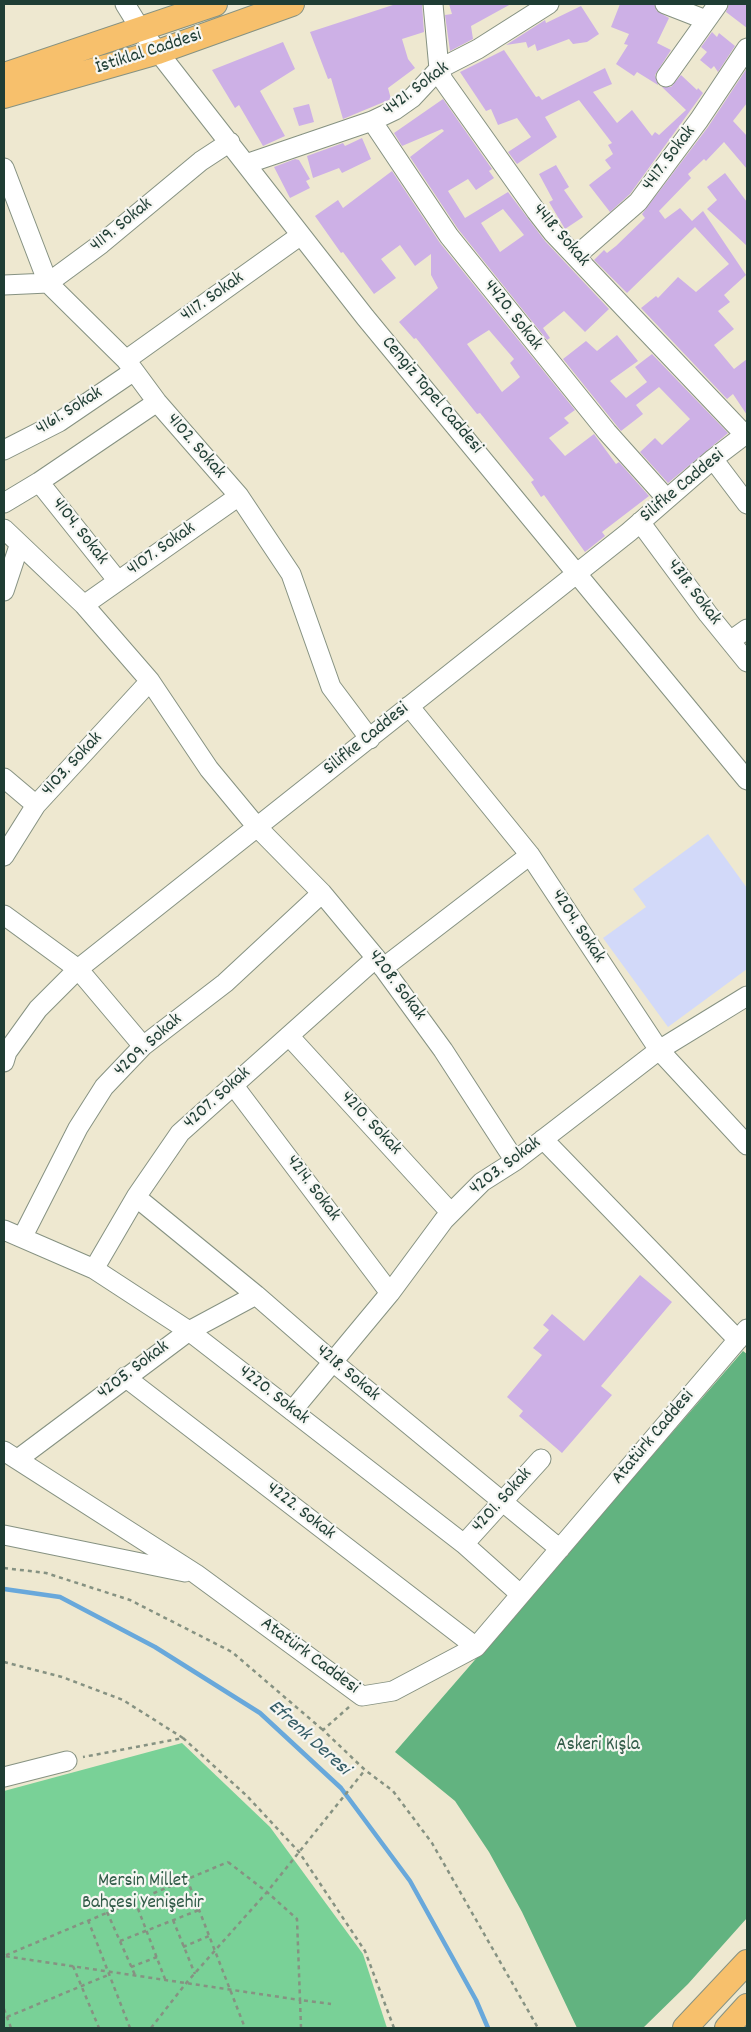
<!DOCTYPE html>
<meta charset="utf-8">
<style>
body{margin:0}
#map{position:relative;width:751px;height:2032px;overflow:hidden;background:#eee8d0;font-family:Dekko,sans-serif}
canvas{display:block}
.frame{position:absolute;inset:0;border:5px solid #1f3d34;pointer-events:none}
</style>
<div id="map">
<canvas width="751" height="2032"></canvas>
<div class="frame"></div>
</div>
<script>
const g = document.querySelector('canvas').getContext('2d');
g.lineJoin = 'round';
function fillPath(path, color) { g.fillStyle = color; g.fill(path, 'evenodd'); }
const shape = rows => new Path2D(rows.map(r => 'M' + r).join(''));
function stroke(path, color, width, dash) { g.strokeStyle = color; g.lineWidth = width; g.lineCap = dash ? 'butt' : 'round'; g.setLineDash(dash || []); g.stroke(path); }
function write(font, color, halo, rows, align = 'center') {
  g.font = font + ' Dekko,sans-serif'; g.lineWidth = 4.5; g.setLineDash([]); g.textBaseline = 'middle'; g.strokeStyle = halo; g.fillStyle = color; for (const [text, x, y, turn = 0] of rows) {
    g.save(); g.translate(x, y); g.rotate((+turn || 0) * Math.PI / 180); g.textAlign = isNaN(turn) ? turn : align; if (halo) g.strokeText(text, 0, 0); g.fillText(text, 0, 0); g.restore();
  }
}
fillPath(shape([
 [708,834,747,888,747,969,668,1027,603,938,646,907,633,889]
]), '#d2d9f9');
fillPath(shape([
 [182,1743,270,1827,363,1954,387,2028,4,2028,4,1791]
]), '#79d197');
fillPath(shape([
 [743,1351,747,1354,747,1918,688,1984,643,2028,577,2028,522,1912,489,1852,455,1801,395,1752]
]), '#62b380');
stroke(shape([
 [4,1589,60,1597,155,1647,260,1713,341,1788,410,1881,476,2000,488,2028]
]), '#68a8db', 4.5);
fillPath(shape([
 [396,4,422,4,424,32,402,39,408,59,415,68,388,88,391,99,343,119,331,78,328,79,310,32],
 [449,4,511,4,471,26,473,39,450,51,445,15,452,14],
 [620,4,654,4,657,11,669,18,657,43,671,50,655,75,658,85,637,72,634,76,616,64,628,45,624,44,629,34,611,27],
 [729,4,747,4,747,28,726,12],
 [581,6,599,34,587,42,573,44,569,39,537,51,535,44,528,48,526,42,506,45,545,20,546,23],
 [712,32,717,37,719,33,735,46,718,72,714,66,711,69,700,60,707,52,701,47],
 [283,42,295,69,260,91,285,136,263,146,239,105,235,108,212,70],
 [504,50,536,97,539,96,542,100,605,68,612,84,593,92,617,123,632,110,652,136,655,132,659,135,686,110,662,87,671,87,681,75,697,90,698,88,703,93,630,194,610,212,589,185,611,168,605,160,613,154,608,145,612,143,579,100,545,117,557,137,517,164,508,152,531,137,517,118,498,125,491,109,486,111,460,72],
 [747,68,747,103,733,121,747,136,747,169,724,142,706,161,704,159,688,174,691,178,659,211,665,219,680,208,692,221,703,211,746,275,724,295,730,302,718,311,734,329,714,345,734,369,747,359,747,415,733,394,727,399,641,308,656,296,658,298,678,277,696,292,729,264,695,227,627,293,594,260,604,250,607,253,616,246,645,218,642,214,708,127],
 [443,99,492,169,489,171,494,178,476,190,468,179,448,191,465,218,508,192,545,241,609,309,585,332,564,311,543,328,550,338,547,340,458,229,410,157,444,131,442,129,402,146,394,133],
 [503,209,524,235,500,252,481,223],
 [309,104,314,122,299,126,293,108],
 [362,138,371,159,342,173,339,168,313,178,307,156,343,143,345,146],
 [295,159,299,160,310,179,306,181,310,188,290,198,274,167],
 [556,165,569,187,564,190,583,217,565,229,549,202,553,200,539,174],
 [392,171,440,243,575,410,564,418,569,423,549,438,565,456,594,434,616,464,619,462,649,496,602,532,605,536,585,552,544,495,541,497,531,482,534,480,480,413,477,414,416,338,414,339,399,322,438,288,431,275,431,254,415,266,400,245,381,259,396,278,374,294,343,252,341,253,315,216,338,200,343,208],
 [489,330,514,359,510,363,520,377,502,392,467,344],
 [725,173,747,202,747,246,707,209,717,200,707,187],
 [617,335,638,361,610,381,626,398,647,382,635,367,652,354,728,433,668,483,640,452,655,438,662,445,690,419,659,387,636,405,643,414,621,431,563,359,586,341,597,351],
 [640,1275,672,1302,601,1386,612,1395,562,1453,519,1416,523,1411,507,1397,542,1355,533,1348,549,1330,543,1325,552,1314,584,1341]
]), '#cdb0e6');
const minor = shape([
 [125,4,141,30,365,317,747,780],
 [433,4,439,69,443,80,536,211,553,233,745,435],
 [665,4,706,20],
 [666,77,718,4],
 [372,121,449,236,607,432,667,499],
 [246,164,372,121,395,110,412,98,439,69,478,49,549,4],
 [4,168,48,283,126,360,157,402,239,496,291,574,331,687,370,739],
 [576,256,638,202,699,120,747,48],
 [4,285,48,283,101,244,201,161,230,142],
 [126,360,301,235],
 [4,450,59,422,134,371],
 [713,459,747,504],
 [39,482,118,581],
 [4,503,39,482,157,402],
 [640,522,708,614,747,662],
 [4,529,84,605,150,681,209,769,257,827,322,893,376,958,443,1050,515,1161],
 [4,591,19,546],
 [84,605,239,496],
 [730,641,747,629],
 [409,706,530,855,659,1050,747,1145],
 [4,778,36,805],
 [4,856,36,805,150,681],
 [4,915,78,969,143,1046],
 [383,968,530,855],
 [289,1036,451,1213],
 [4,1062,7,1052,38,1009,78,969,629,532,713,459,747,433],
 [234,1086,390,1293],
 [543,1139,738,1340],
 [136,1197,256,1295,333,1362,560,1549],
 [4,1230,94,1269,189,1331,464,1544,520,1594],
 [23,1236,78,1128,104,1087,143,1046,225,983,322,893],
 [94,1269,136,1197,180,1133,376,958],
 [125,1377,476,1647],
 [292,1411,390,1293,444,1220,482,1182,515,1161,659,1050,747,996],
 [4,1451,196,1574,362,1696,393,1691,476,1647,747,1329],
 [18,1459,189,1331,256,1295],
 [4,1535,185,1572],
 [464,1544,541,1459],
 [4,1777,67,1761]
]);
const major = shape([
 [4,75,215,4],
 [4,96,158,52,292,4],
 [685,2028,747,1962],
 [727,2028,747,2006]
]);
stroke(minor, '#869282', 21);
stroke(major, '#869282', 26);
stroke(shape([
 [4,1568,46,1573,130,1600,232,1652,323,1730],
 [4,1662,62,1677,123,1700,183,1738,83,1757],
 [349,1707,323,1730,365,1770,393,1791,432,1843,538,2028],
 [183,1738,247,1796,299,1852,365,1951,394,2028],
 [228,1862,267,1892,297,1919,300,2000,4,1956,228,1862],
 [187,1879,245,2028],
 [135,1901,165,1979],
 [107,1912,135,1975],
 [88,1920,130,2028],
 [173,1920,195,1974],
 [120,1941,199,1910],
 [183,1947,209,1936],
 [73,1966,99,2028],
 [131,1967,157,1957],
 [4,2009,11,2028],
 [7,2017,108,1975],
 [151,2028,187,1982,267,1892,365,1770],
 [301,2028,300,2000,331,2004]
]), '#869282', 2.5, [4, 4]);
stroke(minor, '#fff', 19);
stroke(major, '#f7c06c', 24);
write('19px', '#1f3d34', '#f6f6f2', [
 ["İstiklal Caddesi",149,53,-18],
 ["4421. Sokak",417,90,-37],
 ["4417. Sokak",670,159,-53],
 ["4119. Sokak",122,226,-39],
 ["4418. Sokak",560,236,49],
 ["4117. Sokak",213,298,-35],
 ["4420. Sokak",512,316,52],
 ["Cengiz Topel Caddesi",431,396,50],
 ["4161. Sokak",70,412,-32],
 ["4102. Sokak",195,447,49],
 ["Silifke Caddesi",683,487,-40],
 ["4104. Sokak",79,532,52],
 ["4107. Sokak",162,550,-35],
 ["4318. Sokak",693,593,53],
 ["Silifke Caddesi",367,740,-39],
 ["4103. Sokak",73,765,-47],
 ["4204. Sokak",577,927,57],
 ["4208. Sokak",396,986,53],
 ["4209. Sokak",149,1046,-42],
 ["4207. Sokak",218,1099,-42],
 ["4210. Sokak",370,1124,47],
 ["4203. Sokak",506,1167,-37],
 ["4214. Sokak",312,1189,53],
 ["4205. Sokak",134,1371,-37],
 ["4218. Sokak",347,1374,40],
 ["4220. Sokak",273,1396,38],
 ["Atatürk Caddesi",654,1438,-50],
 ["4201. Sokak",503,1501,-48],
 ["4222. Sokak",300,1512,38],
 ["Atatürk Caddesi",309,1657,36]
]);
write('19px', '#315b48', '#f6f6f2', [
 ["Askeri Kışla",598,1746],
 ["Mersin Millet",143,1882],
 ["Bahçesi Yenişehir",143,1904]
]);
write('italic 20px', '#355d66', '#f6f6f2', [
 ["Efrenk Deresi",308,1739,42]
]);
</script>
